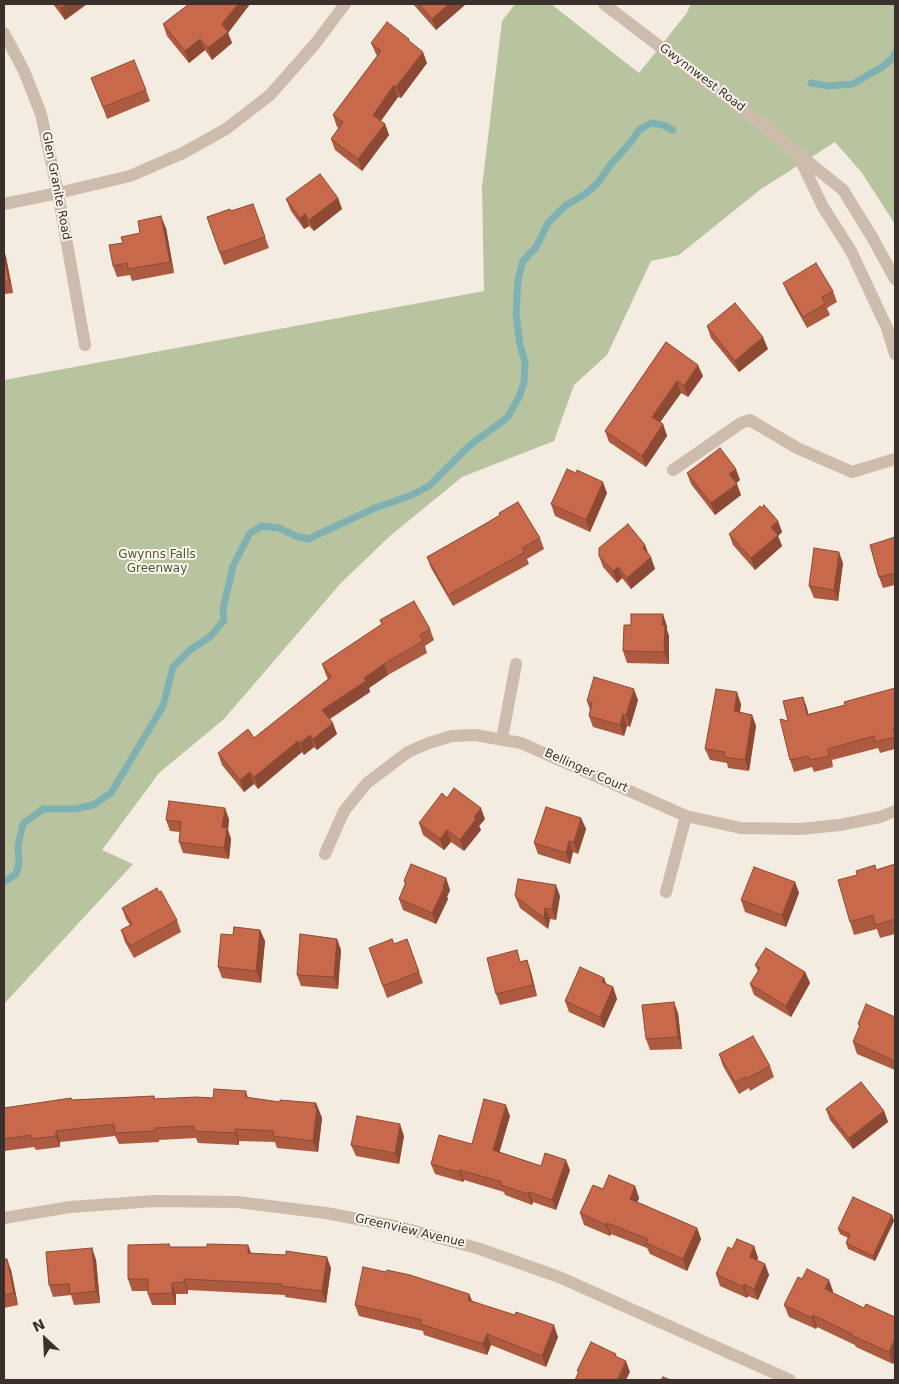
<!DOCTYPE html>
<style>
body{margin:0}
#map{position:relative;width:899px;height:1384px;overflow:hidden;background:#f4ebe1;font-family:"DejaVu Sans",sans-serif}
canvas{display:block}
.frame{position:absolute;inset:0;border:5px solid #3b302b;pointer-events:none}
.north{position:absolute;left:20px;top:1314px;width:50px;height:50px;-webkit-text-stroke:4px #fbf5ee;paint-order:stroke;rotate:335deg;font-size:14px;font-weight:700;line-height:20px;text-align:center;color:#3b302b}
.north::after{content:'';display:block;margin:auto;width:18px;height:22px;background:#3b302b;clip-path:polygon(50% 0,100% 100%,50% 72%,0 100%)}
</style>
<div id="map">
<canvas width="899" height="1384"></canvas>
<div class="frame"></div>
<div class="north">N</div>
</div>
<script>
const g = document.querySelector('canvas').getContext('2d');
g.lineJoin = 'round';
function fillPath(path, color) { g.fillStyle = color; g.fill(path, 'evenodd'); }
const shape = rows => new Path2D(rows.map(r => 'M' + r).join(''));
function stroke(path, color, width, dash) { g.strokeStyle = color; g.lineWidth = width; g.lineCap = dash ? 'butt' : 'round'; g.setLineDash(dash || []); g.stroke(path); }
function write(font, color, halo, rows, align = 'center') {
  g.font = font + ' "DejaVu Sans",sans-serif'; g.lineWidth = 4; g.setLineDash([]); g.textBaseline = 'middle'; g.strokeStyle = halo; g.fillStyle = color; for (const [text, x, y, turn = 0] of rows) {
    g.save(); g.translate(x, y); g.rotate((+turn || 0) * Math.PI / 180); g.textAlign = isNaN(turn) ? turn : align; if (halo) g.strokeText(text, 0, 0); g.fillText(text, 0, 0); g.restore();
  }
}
fillPath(shape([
 [515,4,551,4,639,73,686,14,691,4,895,4,895,224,862,173,835,142,761,189,679,255,651,261,607,355,574,385,554,441,462,477,390,536,340,584,224,719,159,773,102,850,133,864,4,1004,4,380,484,291,482,187,502,21]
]), '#b8c4a0');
stroke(shape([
 [811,83,829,86,853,84,882,67,893,58,895,53],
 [4,882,16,874,19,863,18,846,23,824,43,809,75,809,93,805,111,793,163,706,173,667,190,650,211,636,224,620,223,609,233,566,250,533,262,526,279,528,296,536,308,539,375,508,412,495,429,486,469,446,508,417,519,397,524,383,525,362,520,345,516,314,518,279,523,261,536,247,548,223,565,206,585,194,597,184,611,164,631,142,639,130,651,123,663,125,673,130]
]), '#7fb0b2', 7);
stroke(shape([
 [604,4,759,122,843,190,872,237,895,279],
 [4,33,24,71,41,114,58,193,85,345],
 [799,157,823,207,851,251,887,328,895,354],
 [4,204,58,193,130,176,183,153,226,129,270,95,315,44,345,4],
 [673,470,741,423,750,420,797,448,852,472,895,459],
 [502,739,516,664],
 [325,854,344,811,367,783,408,752,429,743,452,736,475,735,521,743,686,816,741,828,800,829,840,825,880,817,895,811],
 [666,892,686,816],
 [4,1218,70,1207,155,1201,237,1202,326,1213,399,1227,477,1248,559,1277,790,1380]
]), '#cdbbac', 12);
fillPath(shape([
 [53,4,87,4,65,20],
 [189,4,250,4,228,33,232,43,212,60,205,50,189,63,167,36,163,24],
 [413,4,466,4,436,30],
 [410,42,427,63,401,98,398,97,381,121,385,124,389,135,362,171,335,150,331,139,339,128,337,127,333,115,377,56,376,54,371,43],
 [96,89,146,90,150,101,107,119],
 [338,198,342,209,314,231,309,226,304,229,291,211,286,199],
 [253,204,269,248,224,265,207,217,231,211],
 [166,228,174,273,132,281,130,275,117,277,113,266,123,243,140,233],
 [4,251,6,257,13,293,4,294],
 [783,283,833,291,837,302,827,308,830,315,807,328,788,294],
 [707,326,768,349,739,372,711,338],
 [666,342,703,376,688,397,681,393,660,422,663,424,667,436,646,467,609,442,605,431],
 [576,473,607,493,590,532,555,516,551,504],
 [687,473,740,480,736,483,741,495,715,515,691,484],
 [499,513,540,538,544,549,527,559,529,564,453,606,431,568,427,557,485,524,500,515],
 [778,521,782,532,778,536,782,546,755,570,733,545,729,534],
 [895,537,895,585,883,588,879,577],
 [645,545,655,569,631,589,622,578,617,583,603,567,599,556],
 [843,563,838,601,814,598,809,586],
 [380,620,430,629,434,640,425,646,427,653,388,675,369,688,370,692,330,719,337,734,317,750,314,747,304,755,302,752,258,789,254,784,244,792,222,765,218,753,254,738,328,679,326,675,322,664,382,624],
 [667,626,667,630,669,636,669,664,627,663,623,651],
 [895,688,895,749,880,753,878,748,832,760,833,767,814,772,812,767,794,772,790,760,788,721,803,697,808,714,845,705],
 [638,700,630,727,627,726,624,736,593,727,589,716,590,710,587,701],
 [741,704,740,712,752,715,756,726,749,771,728,768,727,763,710,760,705,749],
 [447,798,485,819,479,826,481,830,464,851,451,842,444,850,423,835,419,823],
 [581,818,586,829,578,854,573,852,570,864,538,854,534,843],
 [229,819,228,830,231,839,229,859,183,853,179,842,180,832,170,831,166,820],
 [895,864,895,934,880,938,877,929,854,935,850,922,877,870],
 [446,878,450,890,447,897,448,899,436,924,403,910,399,899,405,884,404,881],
 [795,882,799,893,786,927,745,912,741,900],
 [515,896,560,896,556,920,550,919,548,929,520,908],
 [122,908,177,920,181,932,134,958,125,942,121,930,130,925,126,919],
 [260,930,265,941,261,983,222,978,218,967,233,935],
 [337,939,341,950,338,989,301,986,297,975],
 [407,939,423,983,387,998,369,948,394,944],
 [527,960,531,972,537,996,500,1005,496,994,521,962],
 [755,965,805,972,810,983,791,1017,754,995,750,984,758,971],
 [604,978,606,984,613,987,617,999,604,1028,569,1012,565,1001],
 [678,1013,682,1049,650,1050,646,1039],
 [895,1017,895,1070,857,1054,853,1042,860,1027,858,1024],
 [719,1054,770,1066,774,1077,750,1091,749,1088,739,1094,723,1066],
 [246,1091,248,1098,280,1102,316,1103,322,1118,318,1152,277,1148,275,1142,239,1141,239,1145,198,1143,196,1138,159,1140,159,1142,119,1144,115,1136,60,1142,60,1147,36,1150,34,1147,4,1151,4,1108,72,1100,154,1096,155,1099,213,1098],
 [826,1109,884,1111,888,1122,853,1149,830,1120],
 [510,1116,499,1152,541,1166,570,1170,556,1210,533,1202,532,1205,505,1195,504,1192,464,1180,463,1182,435,1174,431,1164,472,1144],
 [404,1136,399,1164,356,1156,351,1145],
 [635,1186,639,1198,637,1202,697,1228,701,1239,687,1271,650,1254,647,1248,611,1234,610,1236,584,1225,580,1213,603,1189],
 [892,1215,894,1221,875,1261,848,1249,846,1243,848,1238,840,1234,838,1229],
 [248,1245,251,1253,331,1268,326,1303,285,1297,285,1295,188,1290,188,1294,176,1294,176,1305,152,1305,148,1294,148,1291,132,1291,128,1279,170,1247,207,1247],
 [754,1246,758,1258,757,1260,765,1264,769,1275,758,1300,748,1296,747,1298,720,1286,716,1274,732,1249],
 [92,1248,96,1260,100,1303,74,1305,71,1295,53,1297,49,1285],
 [4,1259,11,1270,18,1305,4,1308],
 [802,1279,833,1291,833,1293,864,1308,895,1317,895,1359,893,1364,856,1347,855,1345,817,1327,816,1329,789,1317,784,1305],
 [469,1294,472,1301,558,1337,546,1367,491,1345,487,1355,424,1335,423,1331,359,1316,355,1305]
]), '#ac5a40');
fillPath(shape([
 [67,4,87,4,65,20,60,8],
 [238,4,250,4,228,33,232,43,212,60,208,48,222,24],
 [449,4,466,4,436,30,432,19],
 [200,39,205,50,189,63,185,51],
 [423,52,427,63,401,98,396,87],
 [394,85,398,97,377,126,373,115],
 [385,124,389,135,362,171,358,159],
 [338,198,342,209,314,231,309,220],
 [305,214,309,226,304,229,300,218],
 [161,216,166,228,174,273,170,262],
 [4,251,6,257,13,293,9,281,4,255],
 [763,337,768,349,739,372,735,361],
 [698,365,703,376,688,397,684,386],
 [677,381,681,393,656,428,652,417],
 [663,424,667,436,646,467,642,456],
 [736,469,740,480,733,486,729,474],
 [603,482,607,493,590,532,586,520],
 [737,484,741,495,715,515,711,503],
 [778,521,782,532,778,536,782,546,755,570,751,558,771,527],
 [645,545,649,557,643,548],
 [839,552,843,563,838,601,834,590],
 [651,557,655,569,631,589,627,578],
 [618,567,622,578,617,583,613,571],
 [663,614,667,626,667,630,669,636,669,664,664,652,662,625],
 [384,664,388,675,369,688,370,692,326,721,322,710,364,678],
 [634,689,638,700,630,727,626,715],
 [737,692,741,704,738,723,734,711],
 [803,697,807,708,811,726,807,715],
 [623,714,627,726,624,736,620,725],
 [752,715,756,726,749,771,745,760],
 [333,723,337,734,317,750,313,739],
 [310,735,314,747,304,755,300,743],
 [298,741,302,752,258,789,254,777],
 [250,772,254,784,244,792,240,780],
 [225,808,229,819,228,830,231,839,229,859,224,848,222,827],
 [481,808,485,819,479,826,481,830,464,851,460,840,474,817],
 [581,818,586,829,578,854,574,842],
 [447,830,451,842,444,850,440,839],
 [569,841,573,852,570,864,566,853],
 [446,878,450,890,447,897,448,899,436,924,432,913],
 [795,882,799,893,786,927,782,915],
 [556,885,560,896,556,920,552,909],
 [545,908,550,919,548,929,544,918],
 [260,930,265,941,261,983,256,971],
 [337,939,341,950,338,989,334,977],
 [527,960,531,972,537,996,533,985],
 [805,972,810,983,791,1017,786,1006],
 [604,978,608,989,602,982],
 [613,987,617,999,604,1028,600,1017],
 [674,1002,678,1013,682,1049,678,1037],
 [316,1103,322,1118,318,1152,313,1141],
 [506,1105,510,1116,497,1161,493,1150],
 [884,1111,888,1122,853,1149,849,1138],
 [400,1124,404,1136,399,1164,395,1153],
 [235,1129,239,1141,239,1145,235,1133],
 [56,1131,60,1142,60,1147,56,1136],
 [566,1160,570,1170,556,1210,552,1200],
 [460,1170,464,1180,463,1182,459,1172],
 [635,1186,639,1198,634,1210,630,1199],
 [529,1192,533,1202,532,1205,528,1194],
 [892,1215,894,1221,875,1261,873,1256],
 [607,1223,611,1234,610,1236,606,1225],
 [697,1228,701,1239,687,1271,683,1259],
 [248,1245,252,1256,248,1253],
 [754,1246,758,1258,754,1268,750,1257],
 [92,1248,96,1260,100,1303,96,1291],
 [327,1257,331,1268,326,1303,322,1291],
 [7,1259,11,1270,18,1305,14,1293],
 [765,1264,769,1275,758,1300,754,1289],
 [184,1279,188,1290,188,1294,184,1282],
 [829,1280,833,1291,829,1301,825,1289],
 [172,1283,176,1294,176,1305,172,1293],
 [744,1284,748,1296,747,1298,743,1287],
 [469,1294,474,1305,468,1300],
 [813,1315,817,1327,816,1329,812,1318],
 [554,1325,558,1337,546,1367,542,1356],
 [487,1334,491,1345,487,1355,483,1344],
 [895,1339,895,1359,893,1364,889,1352],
 [626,1361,630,1372,626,1380,617,1380]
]), '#8c4a34');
const building = shape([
 [57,4,67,4,60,8,57,4],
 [189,4,238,4,222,24,228,32,208,48,200,39,185,51,163,24,189,4],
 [419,4,449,4,432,19,419,4],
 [387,22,409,39,408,40,423,52,396,87,394,85,373,115,385,124,358,159,331,139,343,122,333,115,381,51,371,43,387,22],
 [134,60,146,90,103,107,91,78,134,60],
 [320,174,338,198,309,220,305,214,300,218,286,199,320,174],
 [253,204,265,237,220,253,207,217,230,209,231,211,253,204],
 [161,216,170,262,128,269,127,263,113,266,109,245,123,243,121,237,140,233,138,221,161,216],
 [4,255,9,281,4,282,4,255],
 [816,263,833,291,822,297,825,304,803,317,783,283,816,263],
 [735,303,763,337,735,361,707,326,735,303],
 [666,342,698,365,684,386,677,381,652,417,663,424,642,456,605,431,666,342],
 [720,448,736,469,729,474,737,484,711,503,687,473,720,448],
 [567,469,576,473,577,470,603,482,586,520,551,504,567,469],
 [518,502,540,538,522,548,525,552,448,595,427,557,485,524,500,515,499,513,518,502],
 [764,505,778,521,771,527,778,535,751,558,729,534,760,506,762,508,764,505],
 [628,524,645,545,643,548,651,557,627,578,618,567,613,571,599,556,599,548,628,524],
 [895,537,895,573,879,577,870,545,895,537],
 [814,548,839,552,834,590,809,586,814,548],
 [414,601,430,629,420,635,423,641,384,664,364,678,366,681,322,710,333,723,313,739,310,735,300,743,298,741,254,777,250,772,240,780,218,753,248,729,254,738,331,677,322,664,382,624,380,620,414,601],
 [631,614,663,614,662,625,665,625,664,652,623,651,624,625,631,625,631,614],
 [594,677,634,689,626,715,623,714,620,725,589,716,592,703,587,701,594,677],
 [895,688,895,728,893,729,895,737,875,742,874,736,828,749,829,756,810,760,808,756,790,760,780,719,788,721,783,701,803,697,807,715,845,705,844,702,895,688],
 [716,689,737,692,734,711,752,715,745,760,724,757,725,752,705,749,716,689],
 [454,788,481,808,474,817,476,819,460,840,447,830,440,839,419,823,442,793,447,798,454,788],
 [169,801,225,808,222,827,227,828,224,848,179,842,181,822,166,820,169,801],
 [546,807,581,818,574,842,569,841,566,853,534,843,546,807],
 [411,864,446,878,443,887,444,888,432,913,399,899,406,882,404,881,411,864],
 [895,864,895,919,875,925,873,915,850,922,838,880,857,875,856,871,875,865,876,870,895,864],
 [754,867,795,882,782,915,741,900,754,867],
 [518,879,556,885,552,909,545,908,544,918,515,896,518,879],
 [157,888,159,892,161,891,177,920,130,946,121,930,132,924,122,908,157,888],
 [234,927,260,930,256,971,218,967,221,934,233,935,234,927],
 [300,934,337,939,334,977,297,975,300,934],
 [392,939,394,944,407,939,419,972,383,986,369,948,392,939],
 [766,948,805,972,786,1006,750,984,760,968,755,965,766,948],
 [517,950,520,962,527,960,533,985,496,994,487,958,517,950],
 [580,967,604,978,602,982,613,987,600,1017,565,1001,580,967],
 [674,1002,678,1037,646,1039,642,1005,674,1002],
 [866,1004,895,1017,895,1061,853,1042,860,1025,858,1024,866,1004],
 [753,1036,770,1066,746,1079,745,1077,735,1082,719,1054,753,1036],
 [861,1082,884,1111,849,1138,826,1109,861,1082],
 [214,1089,246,1091,245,1097,280,1102,280,1100,316,1103,315,1107,317,1107,313,1141,273,1136,274,1131,235,1129,235,1133,194,1131,194,1126,155,1128,155,1131,115,1133,114,1124,56,1131,56,1136,32,1139,31,1135,4,1139,4,1108,71,1098,72,1100,154,1096,154,1099,196,1097,213,1098,214,1089],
 [484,1099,506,1105,493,1150,541,1166,545,1153,566,1160,552,1200,529,1192,528,1194,501,1185,502,1182,460,1170,459,1172,431,1164,439,1135,472,1144,484,1099],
 [357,1116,400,1124,395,1153,351,1145,357,1116],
 [609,1175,635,1186,630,1199,697,1228,683,1259,646,1243,648,1239,607,1223,606,1225,580,1213,593,1185,603,1189,609,1175],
 [853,1197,892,1215,873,1256,846,1243,850,1234,838,1229,853,1197],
 [737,1239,754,1246,750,1257,765,1264,754,1289,744,1284,743,1287,716,1274,728,1247,732,1249,737,1239],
 [169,1244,170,1247,207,1247,207,1244,248,1245,248,1253,286,1255,286,1251,327,1257,322,1291,281,1286,282,1284,184,1279,184,1282,172,1283,172,1293,148,1294,148,1279,128,1279,128,1245,169,1244],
 [92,1248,96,1291,70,1294,69,1284,49,1285,46,1252,92,1248],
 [4,1259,7,1259,14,1293,4,1295,4,1259],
 [363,1267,386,1272,387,1270,410,1275,469,1294,468,1300,515,1315,516,1312,554,1325,542,1356,487,1334,483,1344,420,1324,422,1320,355,1305,363,1267],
 [807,1269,829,1280,825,1289,864,1308,866,1304,895,1317,895,1339,889,1352,851,1335,852,1334,813,1315,812,1318,784,1305,798,1277,802,1279,807,1269],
 [591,1342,616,1354,615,1356,626,1361,617,1380,575,1380,579,1371,577,1371,591,1342],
 [663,1377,671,1380,661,1380,663,1377]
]);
fillPath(building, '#c8694b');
stroke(building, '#8c4a34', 1);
write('12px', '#3b302b', '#fbf5ee', [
 ["Gwynnwest Road",702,78,37],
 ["Glen Granite Road",56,186,79],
 ["Bellinger Court",586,771,24],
 ["Greenview Avenue",410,1231,13]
]);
write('12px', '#4a5a2e', '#fbf5ee', [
 ["Gwynns Falls",157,555],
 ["Greenway",157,569]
]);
</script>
